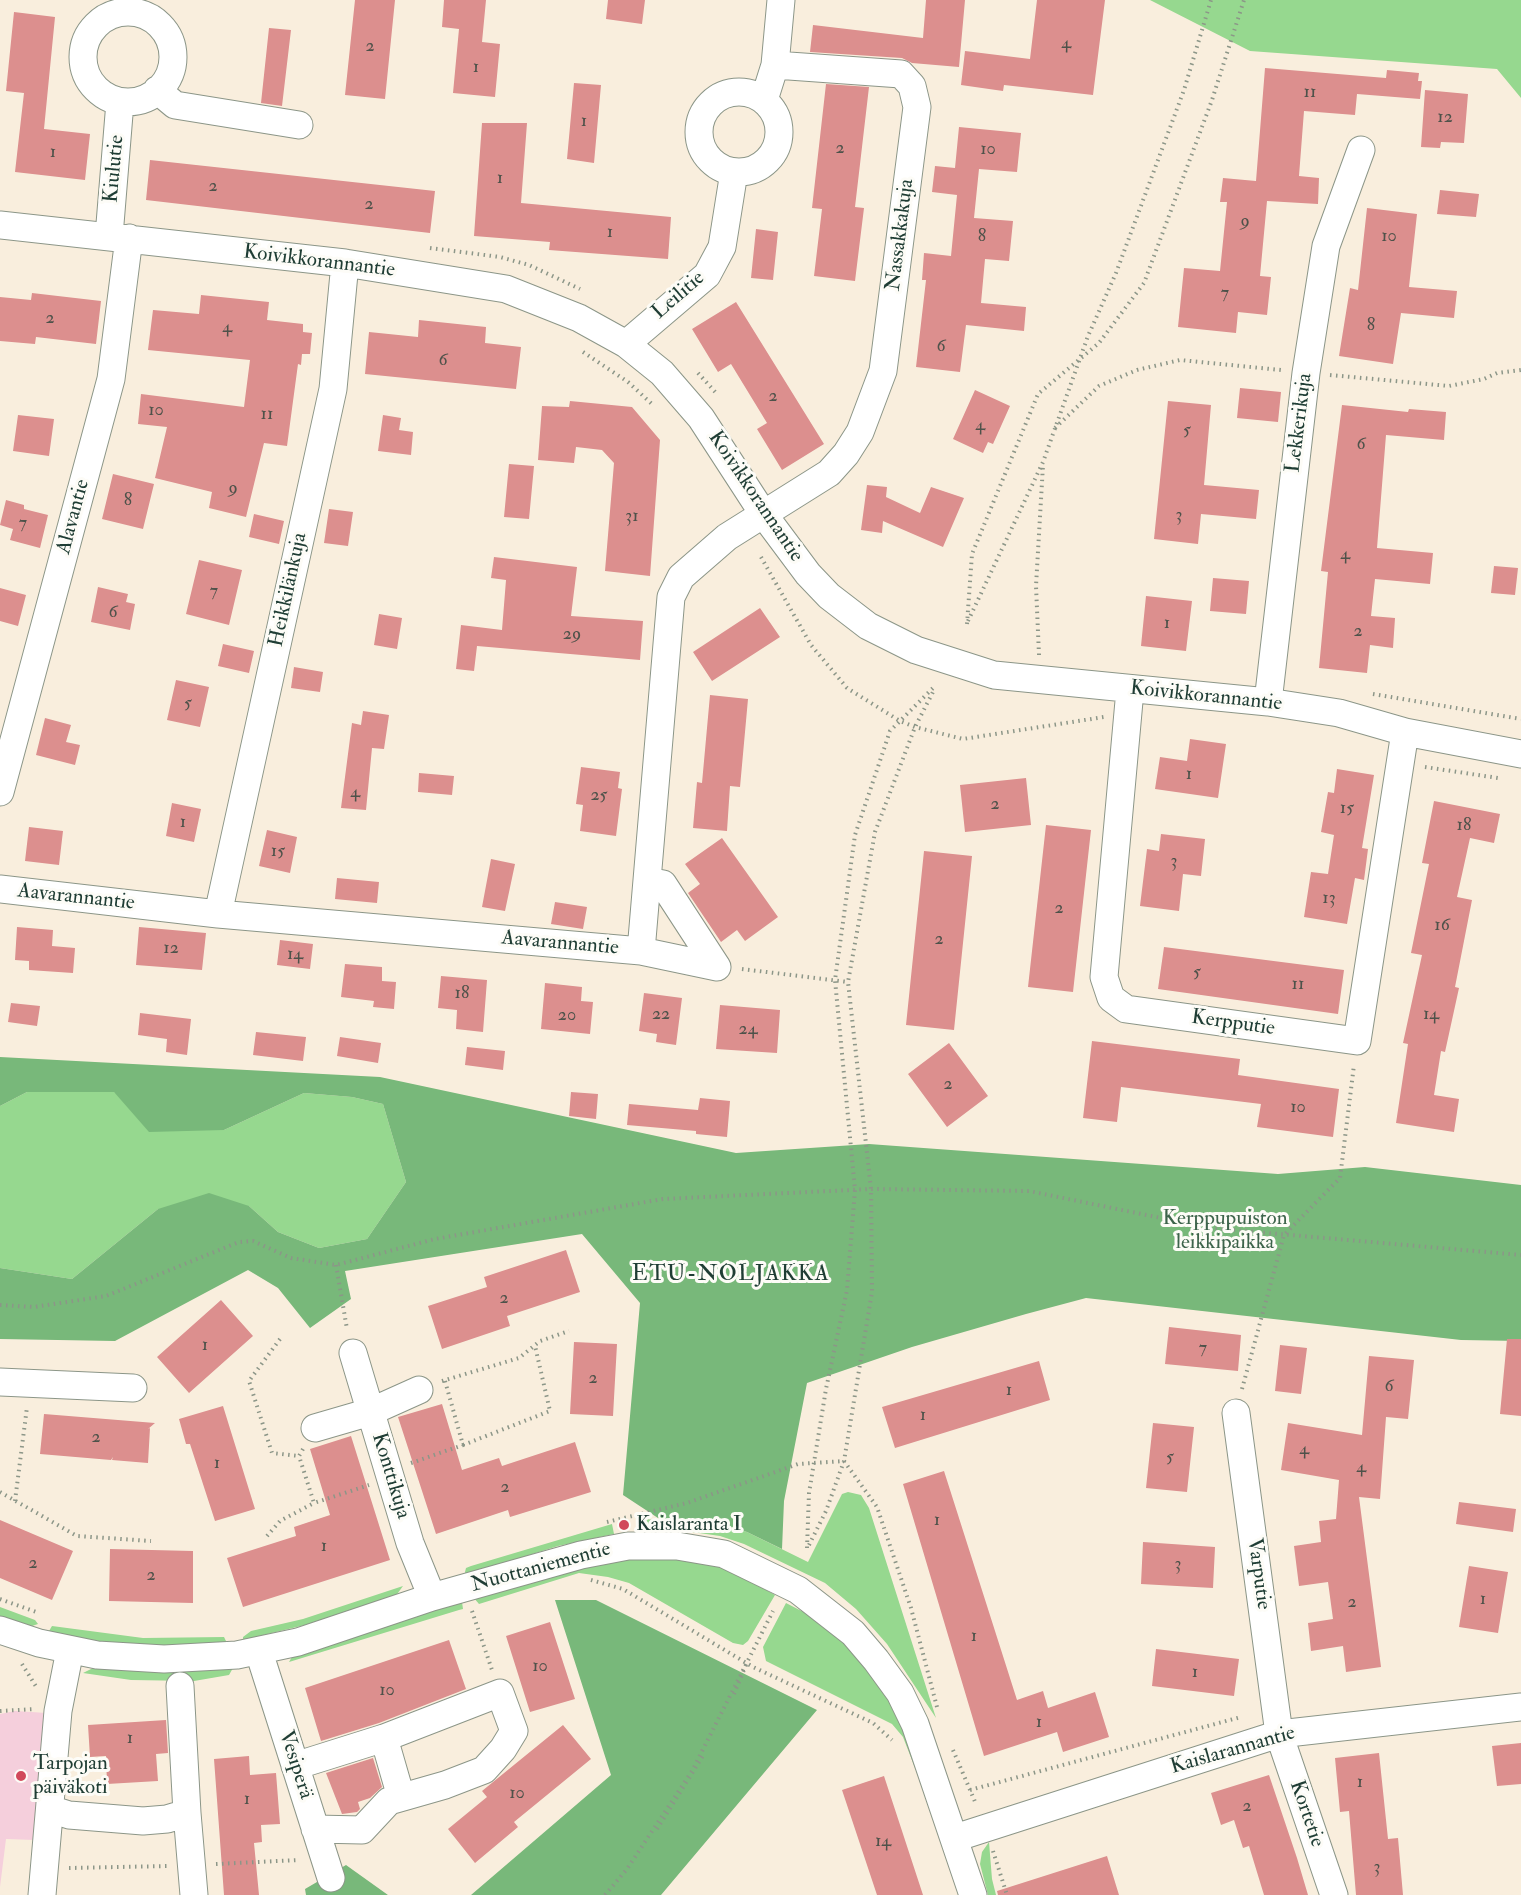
<!DOCTYPE html>
<meta charset="utf-8">
<style>
body{margin:0}
canvas{display:block;background:#f9eedd}
</style>
<canvas width="1521" height="1895"></canvas>
<script>
const g = document.querySelector('canvas').getContext('2d');
g.lineJoin = 'round';
function fillPath(path, color) { g.fillStyle = color; g.fill(path, 'evenodd'); }
const shape = rows => new Path2D(rows.map(r => 'M' + r).join(''));
function stroke(path, color, width, dash) { g.strokeStyle = color; g.lineWidth = width; g.lineCap = dash ? 'butt' : 'round'; g.setLineDash(dash || []); g.stroke(path); }
function write(font, color, halo, rows, align = 'center') {
  g.font = font + ' "IM FELL Double Pica",serif'; g.lineWidth = 6; g.setLineDash([]); g.textBaseline = 'middle'; g.strokeStyle = halo; g.fillStyle = color; for (const [text, x, y, turn = 0] of rows) {
    g.save(); g.translate(x, y); g.rotate((+turn || 0) * Math.PI / 180); g.textAlign = isNaN(turn) ? turn : align; if (halo) g.strokeText(text, 0, 0); g.fillText(text, 0, 0); g.restore();
  }
}
fillPath(shape([
 [15,1711,47,1713,35,1840,6,1839,0,1887,0,1714]
]), '#f5cfdc');
fillPath(shape([
 [1150,0,1521,0,1521,98,1497,69,1250,51],
 [27,1092,114,1092,224,1130,304,1093,352,1097,383,1104,406,1182,367,1239,319,1248,278,1232,249,1206,158,1209,72,1279,0,1268,0,1106],
 [848,1492,861,1495,869,1508,936,1718,887,1644,856,1609,825,1583,744,1544,720,1536,678,1530,645,1530,643,1519,722,1524,747,1532,808,1562,842,1494],
 [612,1524,614,1534,558,1546,466,1575,465,1572,466,1568,471,1566],
 [666,1557,709,1561,738,1574,775,1595,748,1641,743,1645,733,1643,629,1583,608,1577,579,1573,479,1604,473,1597,565,1569,630,1559],
 [403,1586,395,1597,305,1625,243,1640,243,1637,251,1631,303,1619],
 [462,1602,463,1609,459,1610,289,1662,293,1655],
 [786,1603,817,1619,833,1632,860,1658,892,1698,922,1786,903,1737,892,1724,766,1661,763,1647],
 [0,1607,35,1620,38,1624,32,1626,0,1616],
 [52,1626,143,1638,224,1637,227,1643,190,1648,116,1644,52,1633,49,1631],
 [97,1666,233,1668,229,1675,194,1681,131,1680,83,1673],
 [989,1842,992,1879,996,1895,988,1895,980,1864,982,1852]
]), '#96d88f');
fillPath(shape([
 [0,1057,380,1077,736,1153,869,1144,1278,1174,1365,1167,1521,1185,1521,1341,1461,1340,1086,1298,1026,1314,912,1347,807,1383,784,1501,782,1549,747,1532,722,1524,658,1518,623,1495,640,1303,582,1234,345,1271,351,1299,310,1328,278,1288,248,1270,115,1341,0,1339,0,1268,72,1279,158,1209,209,1193,249,1206,278,1232,319,1248,367,1239,406,1182,383,1104,352,1097,304,1093,224,1130,149,1132,114,1092,27,1092,0,1106],
 [555,1600,596,1600,817,1710,661,1895,471,1895,611,1775],
 [346,1865,388,1895,306,1895,305,1889]
]), '#78b87a');
fillPath(shape([
 [355,0,395,0,385,99,345,95],
 [444,0,486,0,482,42,500,44,495,97,453,93,459,29,442,27],
 [608,0,645,0,642,24,606,19],
 [926,0,965,0,959,67,912,63,902,58,810,52,813,25,923,38],
 [1037,0,1105,0,1093,95,1004,85,1003,91,961,85,965,51,1030,59],
 [14,12,55,17,44,129,90,134,85,180,15,172,24,93,6,91],
 [269,28,291,30,282,106,261,103],
 [1265,68,1386,78,1387,70,1419,73,1418,81,1422,81,1420,99,1357,94,1355,115,1304,111,1299,176,1319,178,1318,204,1267,201,1260,276,1271,277,1267,315,1238,312,1236,333,1178,327,1184,268,1220,271,1227,202,1220,202,1223,178,1256,181],
 [574,83,601,85,594,163,567,159],
 [826,84,869,87,855,207,864,208,855,281,814,276,822,209,812,208],
 [1425,90,1468,94,1464,143,1441,142,1440,148,1421,147],
 [482,123,527,123,521,203,671,217,668,259,549,250,550,242,474,236],
 [959,127,1021,133,1017,172,979,169,974,218,1013,221,1009,261,985,259,981,303,1026,307,1024,331,966,325,960,372,916,367,926,280,922,280,924,253,951,256,957,195,932,192,935,166,955,168],
 [150,160,435,191,430,233,146,200],
 [1440,190,1479,194,1476,217,1437,214],
 [1367,208,1417,214,1409,287,1457,291,1454,318,1401,313,1393,364,1339,356,1350,288,1358,290],
 [756,229,778,232,773,280,751,278],
 [32,293,101,301,96,344,36,337,35,344,0,341,0,297,31,300],
 [201,295,269,302,267,320,303,324,303,332,312,333,310,354,302,354,301,365,298,364,287,446,264,443,246,517,209,508,212,492,155,478,167,427,138,424,141,394,244,407,250,360,148,350,153,310,199,314],
 [736,302,824,444,782,470,757,429,767,423,731,364,718,372,692,329],
 [419,320,486,327,485,343,521,347,516,389,365,374,369,332,418,337],
 [1240,388,1281,392,1278,422,1237,418],
 [975,390,1010,406,993,444,988,442,983,453,953,439],
 [570,401,632,407,660,440,650,576,605,571,614,463,602,450,576,447,574,463,538,460,542,406,569,407],
 [1168,401,1211,405,1204,485,1259,490,1256,519,1201,514,1198,544,1154,539],
 [1342,405,1408,412,1409,409,1446,412,1444,440,1386,435,1377,548,1433,553,1430,584,1375,579,1371,616,1395,618,1393,648,1370,645,1367,673,1319,668,1328,572,1321,571],
 [18,415,54,419,49,456,13,451],
 [383,415,401,418,399,430,413,432,411,455,378,451],
 [509,464,534,466,529,519,504,517],
 [113,474,154,484,143,529,102,519],
 [867,485,887,487,886,497,920,513,931,487,964,498,943,547,883,521,882,533,861,530],
 [6,500,24,505,24,509,48,515,40,548,10,540,13,529,0,525],
 [329,509,353,512,348,546,324,543],
 [254,514,284,521,279,544,249,537],
 [494,557,577,567,571,616,643,621,640,660,477,646,474,671,456,669,461,625,502,630,506,580,491,578],
 [199,560,242,570,229,625,186,614],
 [1494,566,1518,568,1515,595,1491,593],
 [1213,578,1249,581,1246,614,1210,611],
 [98,587,128,594,126,602,135,604,130,630,91,622],
 [0,588,26,595,18,626,0,621],
 [1146,596,1192,601,1186,651,1141,646],
 [760,608,780,637,712,681,693,652],
 [379,614,402,618,397,649,374,645],
 [223,644,254,651,249,673,218,666],
 [294,667,323,672,320,692,291,688],
 [176,680,209,687,200,727,167,720],
 [710,695,748,699,740,787,730,786,727,831,693,828,697,782,702,783],
 [363,711,389,715,384,749,372,748,366,810,341,808,352,723,361,725],
 [45,718,71,725,66,742,80,745,75,765,36,755],
 [1190,739,1226,744,1218,798,1155,789,1160,757,1187,761],
 [581,767,620,772,618,788,622,789,616,836,580,831,583,805,576,804],
 [1337,769,1374,775,1362,848,1368,849,1364,880,1355,878,1347,924,1304,917,1311,872,1328,874,1334,835,1321,832,1328,792,1334,793],
 [419,773,454,776,452,795,418,792],
 [1026,778,1031,825,965,832,960,785],
 [1434,801,1500,814,1494,843,1470,838,1457,897,1472,900,1455,987,1459,988,1445,1052,1441,1051,1434,1095,1459,1099,1454,1132,1396,1123,1408,1044,1403,1043,1422,955,1411,953,1429,864,1422,863],
 [172,803,201,809,194,842,166,836],
 [1046,825,1091,830,1073,992,1028,987],
 [29,827,63,831,59,865,25,861],
 [267,830,297,837,290,873,259,866],
 [1161,834,1205,839,1201,876,1183,874,1179,911,1140,906,1147,849,1159,851],
 [722,838,778,917,745,941,737,930,721,942,688,893,700,884,685,864],
 [924,851,972,856,954,1030,906,1025],
 [491,859,515,864,505,911,482,907],
 [337,878,379,882,377,903,335,899],
 [555,902,587,907,583,929,551,924],
 [17,927,53,930,52,946,75,948,73,973,29,970,29,961,15,960],
 [139,927,206,933,202,970,136,965],
 [280,940,313,944,310,969,277,965],
 [1164,947,1344,970,1338,1014,1158,989],
 [345,964,382,967,382,981,396,982,394,1009,373,1007,374,1001,341,997],
 [441,976,487,980,483,1032,456,1029,457,1010,438,1008],
 [545,983,582,987,581,1001,593,1002,590,1034,541,1029],
 [644,993,682,998,676,1045,656,1042,657,1034,639,1031],
 [11,1003,40,1006,37,1026,8,1022],
 [720,1005,780,1010,777,1053,716,1049],
 [140,1013,191,1019,187,1055,166,1052,167,1039,138,1035],
 [256,1032,306,1037,303,1061,253,1055],
 [340,1037,381,1043,378,1063,337,1056],
 [1092,1041,1240,1059,1238,1075,1339,1089,1333,1137,1257,1127,1261,1104,1121,1087,1117,1122,1083,1118],
 [949,1043,988,1096,947,1127,908,1074],
 [467,1047,505,1051,503,1070,465,1065],
 [571,1092,598,1094,596,1119,569,1116],
 [700,1098,730,1101,727,1137,696,1134,696,1131,627,1125,629,1104,698,1110],
 [566,1250,580,1292,507,1316,510,1326,442,1349,428,1306,487,1287,484,1277],
 [221,1300,253,1336,189,1393,157,1357],
 [1169,1327,1241,1335,1238,1371,1165,1364],
 [1507,1339,1521,1339,1521,1416,1500,1414],
 [574,1342,617,1344,613,1416,570,1414],
 [1280,1345,1307,1348,1301,1394,1275,1391],
 [1369,1356,1414,1360,1408,1419,1386,1417,1380,1499,1359,1497,1381,1667,1346,1672,1343,1646,1311,1651,1308,1623,1333,1619,1328,1582,1299,1586,1294,1546,1321,1542,1319,1521,1336,1519,1339,1480,1281,1470,1288,1423,1362,1435],
 [1039,1361,1050,1400,895,1448,882,1407],
 [442,1404,462,1470,499,1458,502,1466,575,1442,591,1492,510,1517,508,1510,436,1534,398,1417],
 [223,1406,255,1509,215,1521,190,1444,186,1444,179,1419],
 [44,1414,155,1423,148,1429,150,1428,148,1463,112,1460,113,1457,111,1460,40,1454],
 [1153,1423,1194,1427,1187,1492,1146,1488],
 [351,1436,390,1560,243,1607,227,1558,296,1536,294,1527,330,1515,310,1449],
 [944,1471,1017,1700,1043,1691,1048,1708,1095,1692,1109,1737,1063,1752,1057,1732,984,1756,903,1484],
 [1459,1502,1516,1509,1513,1532,1456,1524],
 [0,1520,73,1551,52,1600,0,1578],
 [1143,1542,1215,1547,1213,1588,1141,1584],
 [110,1549,193,1551,193,1603,109,1601],
 [1469,1566,1508,1572,1498,1633,1459,1627],
 [550,1622,575,1699,530,1712,506,1636],
 [449,1640,466,1689,379,1723,321,1741,305,1688],
 [1156,1649,1239,1659,1234,1696,1152,1686],
 [166,1720,168,1753,156,1754,158,1781,107,1784,106,1756,90,1757,88,1725],
 [563,1725,591,1759,514,1822,518,1827,475,1863,448,1829,487,1797,482,1791],
 [1521,1743,1521,1784,1497,1786,1492,1746],
 [1379,1753,1388,1839,1398,1838,1403,1895,1356,1895,1349,1811,1340,1812,1335,1758],
 [249,1756,250,1775,276,1773,280,1824,261,1825,262,1842,254,1843,259,1895,224,1895,214,1759],
 [373,1758,382,1787,370,1798,358,1802,360,1809,357,1812,342,1814,326,1773],
 [1269,1775,1297,1858,1308,1895,1264,1895,1249,1846,1243,1848,1234,1820,1221,1825,1211,1793],
 [884,1776,923,1895,877,1895,842,1790],
 [1107,1856,1119,1895,998,1895,997,1891]
]), '#dc8f8e');
const minor = shape([
 '83 57a45 45 0 1 1 90 0a45 45 0 1 1-90 0Z',
 [775,65,781,0],
 [157,90,175,105,299,125],
 '699 132a40 40 0 1 1 80 0a40 40 0 1 1-80 0Z',
 [0,225,345,263,506,289,579,318,626,344,662,373,701,418,764,515,808,574,829,596,868,626,916,650,994,675,1268,702,1339,713,1405,732,1521,754],
 [109,236,120,102],
 [626,344,707,275,722,247,734,172],
 [1130,690,1104,977,1111,998,1126,1009,1357,1041,1405,732],
 [1268,702,1306,373,1326,246,1361,150],
 [0,792,111,379,129,238],
 [647,881,663,884,717,967],
 [0,889,218,914,641,951,671,597,681,577,727,537,829,473,846,454,860,432,883,371,917,107,912,86,901,74,775,65,764,100],
 [218,914,333,389,345,263],
 [641,951,717,967],
 [353,1353,410,1543,432,1597],
 [0,1382,133,1388],
 [1236,1413,1279,1734,1334,1895],
 [315,1428,370,1412,419,1390],
 [0,1630,39,1643,97,1655,164,1659,237,1655,298,1642,432,1597,581,1555,628,1546,677,1546,724,1554,798,1590,853,1633,876,1660,900,1693,915,1724,973,1895],
 [259,1652,331,1878],
 [180,1686,187,1813],
 [384,1738,401,1797],
 [295,1766,384,1738,500,1693,514,1731,503,1749,484,1770,445,1785,389,1801,362,1830,315,1829],
 [50,1809,69,1815,143,1821,167,1819,187,1813,194,1895],
 [955,1838,1279,1734,1521,1707],
 [42,1895,58,1711,70,1650]
]);
stroke(minor, '#8c9688', 29);
stroke(shape([
 [430,248,500,257,529,265,580,289],
 [583,352,628,382,653,405],
 [698,373,717,394],
 [1330,375,1449,386,1484,379,1497,373,1521,370],
 [1055,428,1099,386,1137,370,1180,360,1281,370],
 [761,557,811,645,847,688,900,721,915,727,963,739,1104,717],
 [968,621,1043,462,1088,336,1116,273,1184,90,1211,0],
 [967,624,972,554,1038,394,1099,343,1144,283,1212,100,1244,0],
 [1039,655,1036,586,1043,465],
 [1373,694,1521,719],
 [1425,767,1498,778],
 [742,969,848,982],
 [336,1265,347,1329],
 [0,1305,34,1307,106,1296,239,1242,253,1241,291,1258,336,1265,435,1239,663,1199,871,1189,1029,1191,1210,1228,1521,1255],
 [280,1339,249,1381,272,1453,299,1456],
 [442,1381,519,1358,540,1341,569,1331],
 [1242,1389,1284,1235,1340,1178,1354,1065],
 [463,1445,550,1411,535,1346],
 [303,1449,299,1456,314,1503,369,1485],
 [411,1463,463,1445,445,1381],
 [0,1492,77,1536,151,1541],
 [15,1501,27,1407],
 [607,1522,687,1503,798,1464,844,1461,877,1507,911,1608,937,1707],
 [267,1536,280,1521,314,1503],
 [809,1545,826,1511,844,1461,872,1292,871,1189,848,982,875,832,915,727,934,690],
 [807,1548,809,1493,826,1389,847,1290,855,1190,835,980,855,835,890,731,935,686],
 [591,1580,623,1589,753,1667,873,1723,892,1740],
 [0,1599,36,1612],
 [472,1611,492,1670],
 [22,1664,37,1688],
 [734,1694,746,1665],
 [0,1711,35,1709],
 [953,1750,976,1804],
 [970,1790,1241,1717],
 [657,1829,704,1754],
 [993,1851,1007,1895],
 [216,1864,299,1860],
 [69,1868,167,1866],
 [605,1895,627,1869,692,1771,773,1611]
]), '#8c9688', 4, [1.5, 4.5]);
stroke(minor, '#fff', 27);
for (const [x, y, r, color] of [
 [624,1525,6,"#d1495b"],
 [21,1776,6,"#d1495b"]
]) { const dot = new Path2D(); dot.arc(x, y, r, 0, 2 * Math.PI); g.fillStyle = color; g.fill(dot); stroke(dot, '#fdfcf7', 2); }
write('18px', '#4e524a', null, [
 ["4",1066,44],
 ["2",370,47],
 ["1",476,68],
 ["11",1310,93],
 ["12",1445,118],
 ["1",584,122],
 ["2",840,149],
 ["10",988,150],
 ["1",53,153],
 ["1",500,179],
 ["2",213,187],
 ["2",369,205],
 ["9",1245,222],
 ["1",610,233],
 ["8",982,237],
 ["10",1389,237],
 ["7",1225,294],
 ["2",50,319],
 ["8",1371,326],
 ["4",227,328],
 ["6",941,347],
 ["6",443,361],
 ["2",773,397],
 ["10",156,411],
 ["11",267,415],
 ["4",980,426],
 ["5",1187,431],
 ["6",1361,445],
 ["9",233,489],
 ["8",128,501],
 ["3",1179,516],
 ["31",632,517],
 ["7",23,524],
 ["4",1345,555],
 ["7",214,592],
 ["6",113,613],
 ["1",1167,624],
 ["2",1358,632],
 ["29",572,635],
 ["5",188,704],
 ["1",1189,775],
 ["4",355,793],
 ["25",599,796],
 ["2",995,805],
 ["15",1347,809],
 ["1",183,823],
 ["18",1464,826],
 ["15",278,852],
 ["3",1174,862],
 ["13",1329,899],
 ["2",1059,909],
 ["16",1442,926],
 ["2",939,940],
 ["12",171,949],
 ["14",295,955],
 ["5",1197,973],
 ["11",1298,985],
 ["18",462,994],
 ["22",661,1015],
 ["14",1431,1015],
 ["20",567,1016],
 ["24",748,1030],
 ["2",948,1085],
 ["10",1298,1108],
 ["2",504,1299],
 ["1",205,1346],
 ["7",1203,1349],
 ["2",593,1379],
 ["6",1389,1387],
 ["1",1009,1391],
 ["1",923,1416],
 ["2",96,1438],
 ["4",1304,1450],
 ["5",1170,1458],
 ["1",217,1464],
 ["4",1361,1468],
 ["2",505,1488],
 ["1",937,1521],
 ["1",324,1547],
 ["2",33,1564],
 ["3",1178,1565],
 ["2",151,1576],
 ["1",1483,1600],
 ["2",1352,1603],
 ["1",974,1637],
 ["10",540,1667],
 ["1",1195,1673],
 ["10",387,1691],
 ["1",1039,1723],
 ["1",130,1739],
 ["1",1360,1783],
 ["10",517,1794],
 ["1",247,1800],
 ["2",1247,1807],
 ["14",883,1842],
 ["3",1377,1868]
]);
write('21px', '#1f3d34', '#fdfcf7', [
 ["Kiulutie",115,169,-85],
 ["Nassakkakuja",901,235,-83],
 ["Koivikkorannantie",319,262,7],
 ["Leilitie",679,296,-41],
 ["Lekkerikuja",1300,423,-83],
 ["Koivikkorannantie",755,497,56],
 ["Alavantie",74,517,-75],
 ["Heikkilänkuja",289,590,-78],
 ["Koivikkorannantie",1206,697,6],
 ["Aavarannantie",76,898,6],
 ["Aavarannantie",560,944,5],
 ["Kerpputie",1233,1024,8],
 ["Konttikuja",390,1476,73],
 ["Nuottaniementie",541,1568,-15],
 ["Varputie",1258,1574,82],
 ["Kaislarannantie",1233,1751,-16],
 ["Vesiperä",295,1765,72],
 ["Kortetie",1306,1814,71]
]);
write('21px', '#3d644b', '#fdfcf7', [
 ["Kerppupuiston",1225,1219],
 ["leikkipaikka",1225,1243]
]);
write('21px', '#1f3d34', '#fdfcf7', [
 ["Kaislaranta I",636,1525],
 ["Tarpojan",33,1764],
 ["päiväkoti",33,1788]
], 'left');
g.letterSpacing = '1.5px';
write('22px', '#1f3d34', '#fdfcf7', [
 ["ETU-NOLJAKKA",731,1275]
]);
g.letterSpacing = '0px';
</script>
